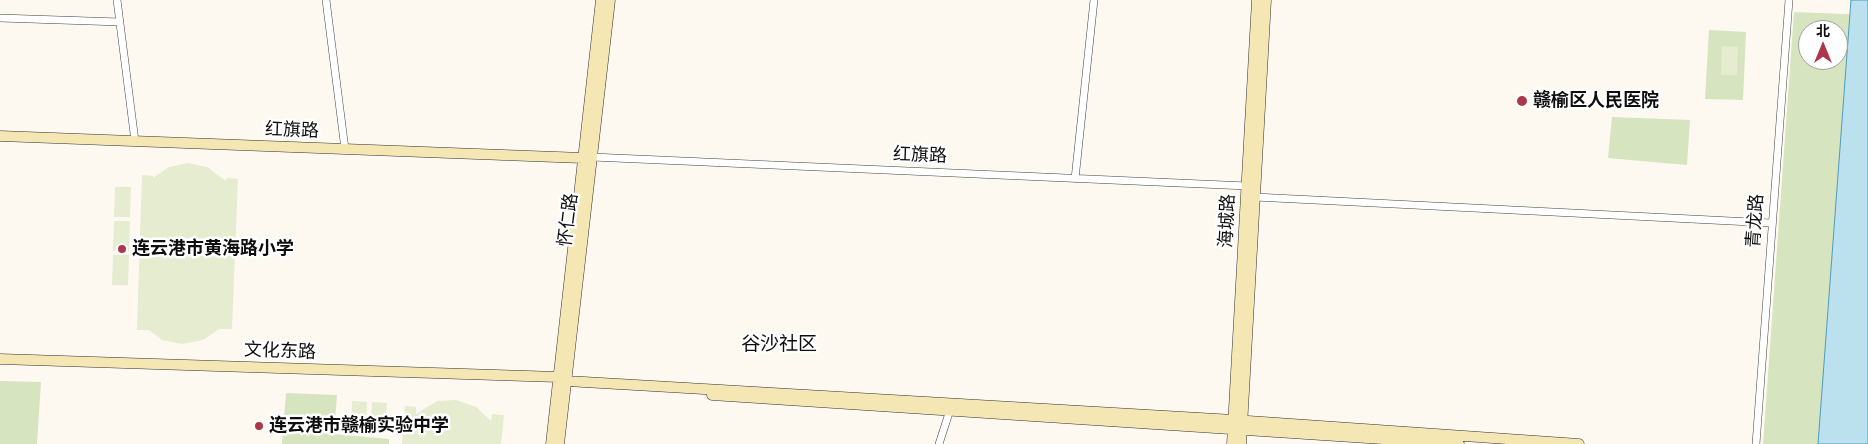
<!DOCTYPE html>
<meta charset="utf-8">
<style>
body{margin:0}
#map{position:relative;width:1868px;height:444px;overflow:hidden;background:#fdf9f1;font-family:"Source Serif 4","Noto Sans SC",serif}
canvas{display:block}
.north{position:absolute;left:1798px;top:20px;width:50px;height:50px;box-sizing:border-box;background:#fff;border:1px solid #9f9f9f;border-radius:50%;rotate:0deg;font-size:14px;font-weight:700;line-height:20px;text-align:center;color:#0e0e0e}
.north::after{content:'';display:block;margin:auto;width:18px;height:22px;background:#ad374a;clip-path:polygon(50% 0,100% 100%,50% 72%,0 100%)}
</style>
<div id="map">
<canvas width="1868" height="444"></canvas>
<div class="north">北</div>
</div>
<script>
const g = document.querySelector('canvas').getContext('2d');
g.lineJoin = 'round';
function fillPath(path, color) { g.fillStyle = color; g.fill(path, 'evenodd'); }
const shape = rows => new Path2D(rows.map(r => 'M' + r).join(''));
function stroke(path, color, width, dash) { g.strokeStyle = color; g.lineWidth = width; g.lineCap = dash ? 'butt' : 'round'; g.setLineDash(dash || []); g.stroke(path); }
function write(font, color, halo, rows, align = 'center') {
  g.font = font + ' "Source Serif 4","Noto Sans SC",serif'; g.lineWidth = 5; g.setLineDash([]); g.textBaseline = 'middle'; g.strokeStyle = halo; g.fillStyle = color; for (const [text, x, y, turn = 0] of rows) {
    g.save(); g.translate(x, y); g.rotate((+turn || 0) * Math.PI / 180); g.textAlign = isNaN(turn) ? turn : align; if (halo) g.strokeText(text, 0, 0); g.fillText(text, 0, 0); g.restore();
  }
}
fillPath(shape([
 [1794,12,1868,15,1868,444,1763,444],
 [1808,30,1838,30,1838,60,1808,60],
 [1709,30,1746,32,1743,100,1705,99],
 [1612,117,1690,120,1687,165,1608,158],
 [0,381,41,382,37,444,0,444],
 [286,393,337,395,334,434,389,439,389,444,282,444]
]), '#d6e4bf');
fillPath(shape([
 [1722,46,1738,47,1737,75,1721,75],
 [188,163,207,167,226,181,227,178,238,179,232,329,219,329,203,340,182,344,162,340,149,330,137,330,142,175,153,176,153,178,169,167],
 [115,187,131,187,130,217,114,217],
 [114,221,130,221,129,251,113,251],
 [113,255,129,255,128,285,112,285],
 [456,400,476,407,491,421,492,414,504,415,501,444,402,444,405,406,416,407,416,414,437,401],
 [352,401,367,402,366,430,351,429],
 [372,402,387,403,385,430,370,430]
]), '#e5eccf');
const water = shape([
 [1851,0,1868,0,1868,444,1818,444,1851,0]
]);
fillPath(water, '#bce1ee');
stroke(water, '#4c9cbc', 1);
const street = shape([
 [117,0,135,141],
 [326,0,345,149],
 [0,18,120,22],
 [592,157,1247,186],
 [1075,179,1094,0],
 [1255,197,1771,223],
 [939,444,950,410],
 [1756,444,1789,0]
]);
const secondary = shape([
 [0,136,583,158],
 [0,359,558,377],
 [567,381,1234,420,1579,444],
 [712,395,1459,444],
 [551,444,601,0],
 [559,444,610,0],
 [1232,444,1257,0],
 [1241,444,1266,0]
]);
stroke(street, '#414141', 8);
stroke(secondary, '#303030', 11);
stroke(street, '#fff', 7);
stroke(secondary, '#f5e7b4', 10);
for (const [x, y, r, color] of [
 [1522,101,6,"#ad374a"],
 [122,249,5,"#ad374a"],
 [259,426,5,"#ad374a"]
]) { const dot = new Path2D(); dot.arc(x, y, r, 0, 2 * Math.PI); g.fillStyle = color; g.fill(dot); stroke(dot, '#fff', 2); }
write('bold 18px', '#0e0e0e', '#fff', [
 ["赣榆区人民医院",1533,101],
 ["连云港市黄海路小学",132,249],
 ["连云港市赣榆实验中学",269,426]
], 'left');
write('18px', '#0e0e0e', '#fff', [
 ["红旗路",292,131,2],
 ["红旗路",920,156,2],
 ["怀仁路",569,220,-83],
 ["海城路",1228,221,-87],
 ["青龙路",1756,221,-86],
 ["文化东路",280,352,2]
]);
write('19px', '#0e0e0e', '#fff', [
 ["谷沙社区",779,345]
]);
</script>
